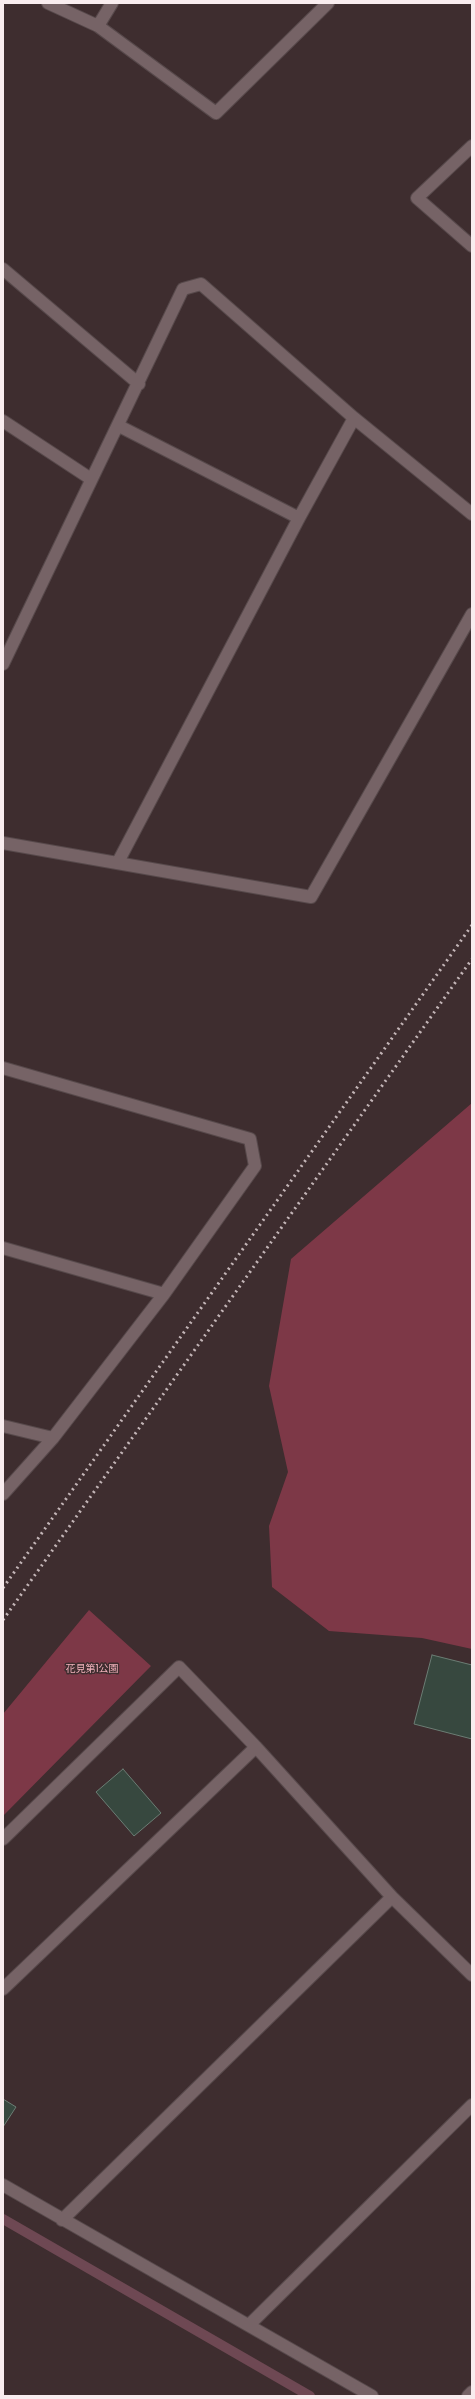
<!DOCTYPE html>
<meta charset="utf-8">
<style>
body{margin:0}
#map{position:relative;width:475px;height:2399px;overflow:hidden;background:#3e2d2f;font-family:Poppins,sans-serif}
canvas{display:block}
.frame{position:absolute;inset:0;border:4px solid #f9edef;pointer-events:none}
</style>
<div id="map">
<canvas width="475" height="2399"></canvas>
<div class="frame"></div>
</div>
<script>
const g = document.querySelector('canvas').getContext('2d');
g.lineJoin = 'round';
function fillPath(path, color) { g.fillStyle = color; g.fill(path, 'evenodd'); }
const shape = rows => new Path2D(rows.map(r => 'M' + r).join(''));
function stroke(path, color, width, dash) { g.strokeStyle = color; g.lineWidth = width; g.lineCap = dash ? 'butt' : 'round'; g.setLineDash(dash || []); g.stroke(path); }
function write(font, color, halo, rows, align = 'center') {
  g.font = font + ' Poppins,"Noto Sans JP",sans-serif'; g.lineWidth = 3; g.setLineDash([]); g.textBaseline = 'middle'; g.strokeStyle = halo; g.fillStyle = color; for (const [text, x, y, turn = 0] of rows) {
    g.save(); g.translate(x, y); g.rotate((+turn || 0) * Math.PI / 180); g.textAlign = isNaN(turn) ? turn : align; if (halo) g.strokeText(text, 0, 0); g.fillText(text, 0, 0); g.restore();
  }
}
fillPath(shape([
 [472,1103,472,1649,422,1638,329,1631,272,1587,269,1526,288,1472,269,1386,291,1259],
 [89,1610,151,1666,3,1816,3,1714]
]), '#7d3847');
stroke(shape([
 [3,2219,310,2396]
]), '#6e4853', 10);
const building = shape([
 [432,1655,472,1665,472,1739,414,1724,432,1655],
 [123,1769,161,1813,134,1836,96,1792,123,1769],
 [3,2099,16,2107,3,2127,3,2099]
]);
fillPath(building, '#37483f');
stroke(building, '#6b7d74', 1);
const street = shape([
 [48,3,98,26,112,3],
 [98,26,216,113,328,3],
 [472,146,417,198,472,246],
 [3,269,139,384],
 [3,421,91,479],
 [119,426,299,518],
 [3,664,183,289,201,284,354,418,472,514],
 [3,843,311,897,472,614],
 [118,862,299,518,354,418],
 [3,1068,250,1139,255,1166,164,1294,53,1438,3,1494],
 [3,1248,164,1294],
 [3,1426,53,1438],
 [3,1839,179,1667,256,1747,392,1897,472,1975],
 [3,1989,256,1747],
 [3,2185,372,2396],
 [62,2220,392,1897],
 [249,2325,472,2105],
 [468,2396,472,2392]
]);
stroke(street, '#57494b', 14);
stroke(street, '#766366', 12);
stroke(shape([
 [3,1588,472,925],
 [3,1620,472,959]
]), '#c3b5b7', 3, [2, 4]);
write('10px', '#f3b2bc', '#3e2d2f', [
 ["花見第1公園",92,1669]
]);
</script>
